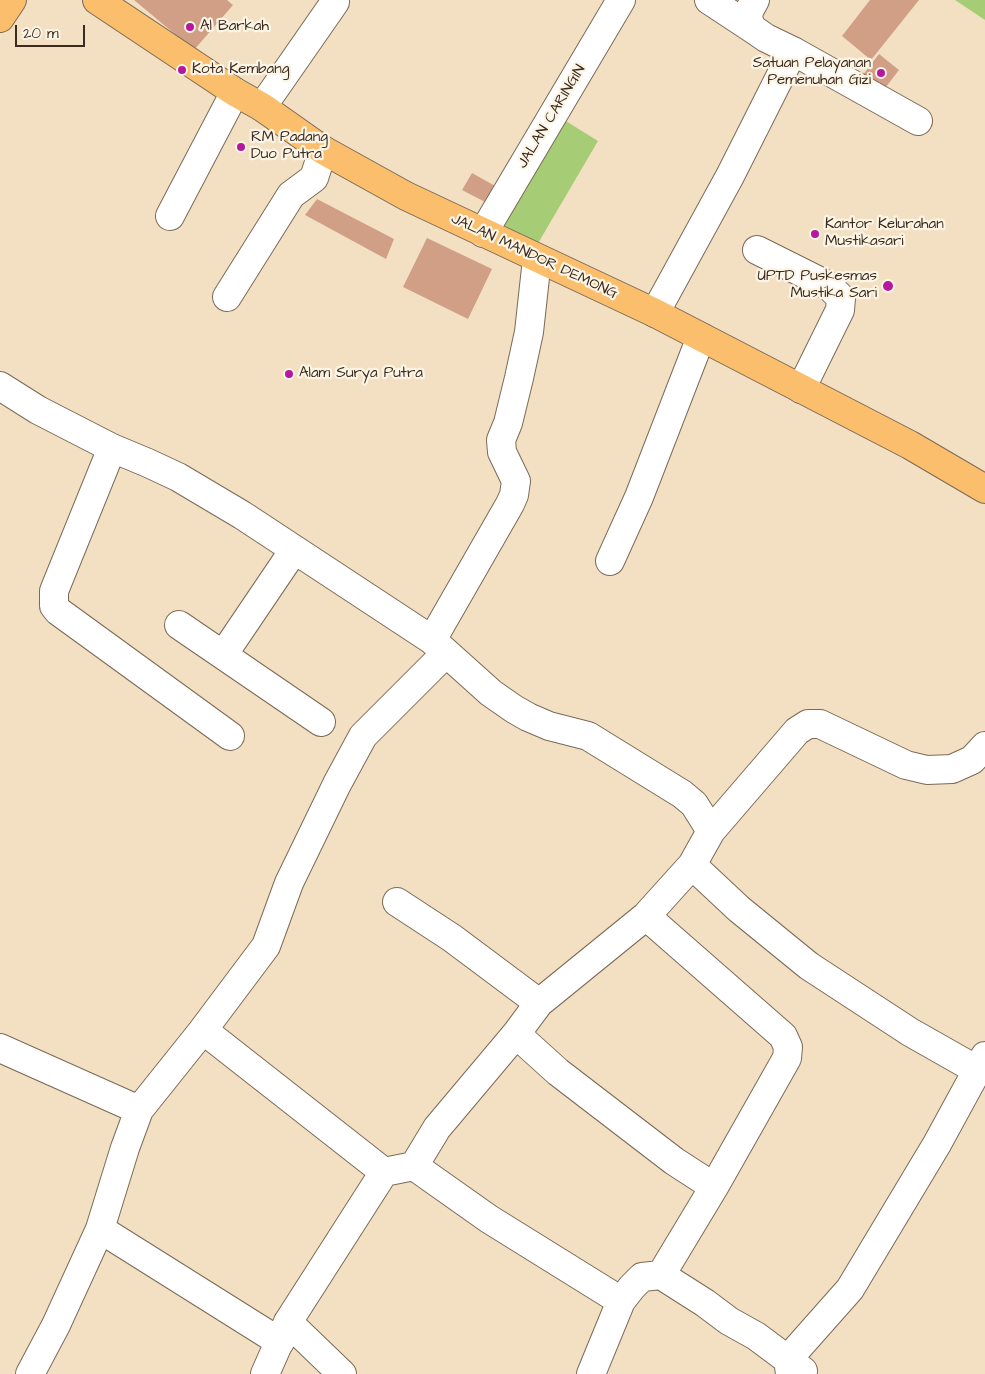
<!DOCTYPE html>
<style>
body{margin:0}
#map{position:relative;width:985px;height:1374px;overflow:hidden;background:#f3e0c3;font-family:"Architects Daughter",sans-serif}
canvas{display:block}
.scale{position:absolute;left:15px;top:25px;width:70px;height:22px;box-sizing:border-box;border:2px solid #3b2a1e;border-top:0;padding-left:6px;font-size:15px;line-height:18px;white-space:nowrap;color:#3b2a1e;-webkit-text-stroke:4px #fcf5e5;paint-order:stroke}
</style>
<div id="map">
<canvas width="985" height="1374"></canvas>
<div class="scale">20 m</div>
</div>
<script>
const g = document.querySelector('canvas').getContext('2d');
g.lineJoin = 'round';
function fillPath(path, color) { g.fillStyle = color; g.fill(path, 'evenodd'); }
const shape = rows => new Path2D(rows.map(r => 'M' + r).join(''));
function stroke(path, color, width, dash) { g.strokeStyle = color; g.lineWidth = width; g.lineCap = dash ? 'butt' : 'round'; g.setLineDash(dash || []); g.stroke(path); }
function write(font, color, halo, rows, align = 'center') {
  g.font = font + ' "Architects Daughter",sans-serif'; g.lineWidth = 4.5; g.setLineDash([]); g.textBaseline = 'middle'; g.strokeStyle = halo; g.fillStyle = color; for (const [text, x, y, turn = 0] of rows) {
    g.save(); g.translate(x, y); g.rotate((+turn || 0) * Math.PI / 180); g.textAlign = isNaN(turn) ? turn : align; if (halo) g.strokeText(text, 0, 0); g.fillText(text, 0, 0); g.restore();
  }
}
fillPath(shape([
 [955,0,985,0,985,20],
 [561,118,598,141,537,245,495,228]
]), '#a7cc76');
fillPath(shape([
 [134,0,227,0,233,5,194,50],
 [870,0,919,0,871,60,842,36],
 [879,54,899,70,879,96,859,80],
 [472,173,497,187,487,203,462,190],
 [317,199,394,239,386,259,305,215],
 [427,238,492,269,468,319,403,287]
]), '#d09f86');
const minor = shape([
 [709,0,753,29,748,20,749,11,755,0],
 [753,29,766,38,793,51,918,121],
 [262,107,335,2],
 [170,216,235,92],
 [483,233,621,0],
 [757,250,829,286,841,298,840,310,801,389],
 [227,297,291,195,314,178,323,150],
 [655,313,730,176,793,51],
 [0,386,38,410,112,448,148,463,178,477,242,515,432,640,491,693,514,709,528,717,549,726,588,736,682,794,694,804,711,831],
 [112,448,54,591,54,606,58,611,230,736],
 [610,561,639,497,701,337],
 [179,625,321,722],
 [432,640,510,504,514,495,516,481,502,452,501,440,508,423,519,378,529,332,537,259],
 [223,655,294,550],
 [692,865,739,909,809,966,910,1032,977,1070],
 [397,902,452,938,539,1003],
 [646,916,783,1036,788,1047,787,1058,714,1187,661,1275],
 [203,1030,384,1172,414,1166,437,1128,516,1034,539,1003,646,916,692,865,711,831,797,731,808,724,820,724,906,765,927,770,952,769,972,760,985,746],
 [516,1034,558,1072,674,1161,714,1187],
 [0,1048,139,1110],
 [414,1166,489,1219,621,1301],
 [100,1229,280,1342],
 [288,1322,342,1374],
 [30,1374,56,1325,100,1229,125,1148,139,1110,203,1030,266,946,289,883,337,784,363,736,445,654],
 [265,1374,288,1322,384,1172],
 [591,1374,621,1301,632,1287,642,1277,661,1275,705,1303,729,1321,756,1336,803,1371],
 [790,1374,788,1359,850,1289,937,1144,985,1056]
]);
const major = shape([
 [97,0,235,92,262,107,323,150,406,196,655,313,910,445,985,489],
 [0,18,12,0]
]);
stroke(minor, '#7b6a58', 30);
stroke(major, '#7b6a58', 30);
stroke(minor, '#fff', 28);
stroke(major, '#fabe6d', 28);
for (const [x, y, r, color] of [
 [190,27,5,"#b5179e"],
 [182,70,5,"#b5179e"],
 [881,73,5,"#b5179e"],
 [241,147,5,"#b5179e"],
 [815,234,5,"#b5179e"],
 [888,286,6,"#b5179e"],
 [289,374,5,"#b5179e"]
]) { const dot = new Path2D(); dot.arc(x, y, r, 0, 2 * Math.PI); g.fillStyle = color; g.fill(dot); stroke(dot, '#fcf5e5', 2); }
write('15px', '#3b2a1e', '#fcf5e5', [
 ["Al Barkah",200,27],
 ["Satuan Pelayanan",871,64,"right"],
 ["Pemenuhan Gizi",871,81,"right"],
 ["Kota Kembang",192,70],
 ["RM Padang",251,138],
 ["Duo Putra",251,155],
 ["Kantor Kelurahan",825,225],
 ["Mustikasari",825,242],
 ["UPTD Puskesmas",877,277,"right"],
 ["Mustika Sari",877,294,"right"],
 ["Alam Surya Putra",299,374]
], 'left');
write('15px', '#3b2a1e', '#fcf5e5', [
 ["JALAN CARINGIN",552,117,-59],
 ["JALAN MANDOR DEMONG",534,257,25]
]);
</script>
